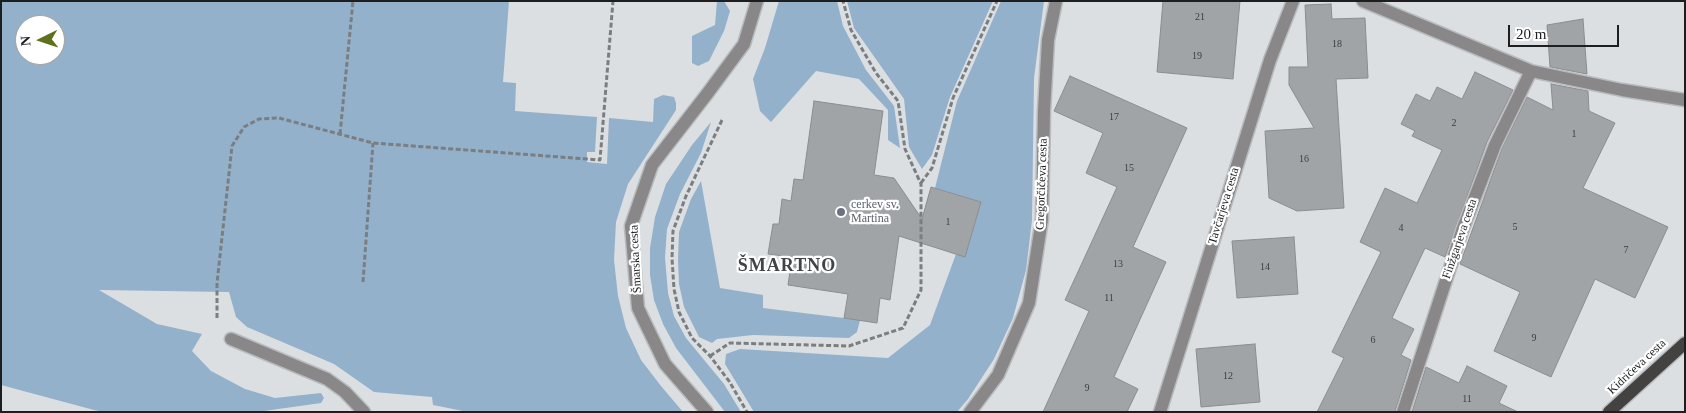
<!DOCTYPE html>
<meta charset="utf-8">
<style>
body{margin:0}
#map{position:relative;width:1686px;height:413px;overflow:hidden;background:#dbdfe2;font-family:Georgia,serif}
canvas{display:block}
.frame{position:absolute;inset:0;border:2px solid #1c1e1f;pointer-events:none}
.north{position:absolute;left:15px;top:15px;width:50px;height:50px;box-sizing:border-box;background:#fff;border:1px solid #a4a5a5;border-radius:50%;rotate:266deg;font-size:14px;font-weight:700;line-height:20px;text-align:center;color:#1c1e1f}
.north::after{content:'';display:block;margin:auto;width:18px;height:22px;background:#5f711f;clip-path:polygon(50% 0,100% 100%,50% 72%,0 100%)}
.scale{position:absolute;left:1508px;top:25px;width:111px;height:22px;box-sizing:border-box;border:2px solid #1c1e1f;border-top:0;padding-left:6px;font-size:15px;line-height:18px;white-space:nowrap;color:#1c1e1f;-webkit-text-stroke:4px #fff;paint-order:stroke}
</style>
<div id="map">
<canvas width="1686" height="413"></canvas>
<div class="frame"></div>
<div class="north">N</div>
<div class="scale">20 m</div>
</div>
<script>
const g = document.querySelector('canvas').getContext('2d');
g.lineJoin = 'round';
function fillPath(path, color) { g.fillStyle = color; g.fill(path, 'evenodd'); }
const shape = rows => new Path2D(rows.map(r => 'M' + r).join(''));
function stroke(path, color, width, dash) { g.strokeStyle = color; g.lineWidth = width; g.lineCap = dash ? 'butt' : 'round'; g.setLineDash(dash || []); g.stroke(path); }
function write(font, color, halo, rows, align = 'center') {
  g.font = font + ' Georgia,serif'; g.lineWidth = 4.5; g.setLineDash([]); g.textBaseline = 'middle'; g.strokeStyle = halo; g.fillStyle = color; for (const [text, x, y, turn = 0] of rows) {
    g.save(); g.translate(x, y); g.rotate((+turn || 0) * Math.PI / 180); g.textAlign = isNaN(turn) ? turn : align; if (halo) g.strokeText(text, 0, 0); g.fillText(text, 0, 0); g.restore();
  }
}
fillPath(shape([
 [1,1,509,1,503,82,516,83,515,111,597,117,595,152,587,152,587,162,607,164,609,118,653,122,654,99,663,95,674,97,676,103,676,110,628,184,616,222,614,260,618,296,626,328,641,360,661,386,683,412,468,412,433,405,432,397,374,392,334,364,247,327,236,317,229,292,99,290,157,324,202,334,192,351,211,371,245,389,275,398,321,393,324,398,321,403,257,412,104,412,94,410,1,385],
 [25,25,55,25,55,55,25,55],
 [717,1,724,1,730,11,724,31,709,61,698,66,692,63,692,36,715,25],
 [779,1,837,1,843,26,866,70,894,106,900,148,888,140,888,110,859,79,816,71,771,122,760,111,753,79,765,48],
 [847,1,993,1,950,97,932,155,922,169,909,147,904,99,854,28],
 [1001,1,1044,1,1034,78,1032,220,1026,270,1013,318,994,359,968,399,957,412,754,412,725,364,726,354,740,349,888,358,930,325,956,254,965,256,981,202,935,188,957,101],
 [711,122,701,153,680,194,667,229,665,258,668,293,674,316,686,338,724,384,741,412,725,412,676,348,663,324,654,300,650,275,650,248,655,217,666,184,692,145],
 [701,181,720,288,763,295,763,308,860,320,857,332,849,338,753,335,717,339,712,343,699,337,684,307,679,284,678,260,679,232,691,199]
]), '#93b1cb');
const building = shape([
 [1163,1,1240,1,1233,79,1157,72,1163,1],
 [1331,4,1332,19,1365,18,1368,78,1336,79,1344,208,1297,211,1269,198,1265,131,1314,128,1289,85,1289,67,1308,67,1305,5,1331,4],
 [1583,19,1587,74,1550,67,1547,25,1583,19],
 [1475,72,1513,90,1487,142,1445,257,1425,248,1392,318,1414,329,1401,355,1411,360,1395,412,1317,412,1344,358,1332,352,1381,252,1360,242,1385,188,1417,203,1442,150,1412,136,1415,131,1401,124,1416,94,1430,101,1437,87,1462,99,1475,72],
 [1070,76,1187,128,1133,247,1166,262,1114,377,1138,389,1127,412,1043,412,1089,311,1065,300,1117,187,1086,173,1103,133,1054,111,1070,76],
 [1551,84,1588,91,1589,111,1615,123,1583,188,1668,227,1635,298,1595,279,1551,377,1494,351,1520,292,1460,264,1502,148,1527,97,1553,110,1551,84],
 [814,101,883,111,874,175,894,178,922,219,931,187,981,202,965,257,899,236,890,300,880,298,877,323,844,318,848,294,788,285,792,257,768,254,773,224,779,224,782,199,791,201,794,179,803,180,814,101],
 [1294,237,1298,294,1237,298,1232,241,1294,237],
 [1255,344,1260,402,1201,407,1196,349,1255,344],
 [1467,366,1507,386,1499,403,1518,412,1412,412,1426,367,1459,383,1467,366]
]);
fillPath(building, '#a0a4a6');
stroke(building, '#8a8d90', 1);
const minor = shape([
 [1363,1,1531,71,1622,90,1685,100],
 [231,339,327,379,345,392,364,412],
 [707,412,665,364,638,308,631,226,652,165,707,94,744,44,757,1],
 [970,412,998,375,1029,303,1042,219,1044,111,1048,40,1056,1],
 [1160,412,1270,60,1293,1],
 [1403,412,1462,231,1495,145,1531,71]
]);
const major = shape([
 [1609,412,1685,343]
]);
stroke(minor, '#b9bcbf', 15);
stroke(major, '#b9bcbf', 15);
stroke(shape([
 [722,120,686,196,673,231,672,258,674,289,679,312,692,338,710,356,729,381,747,412],
 [340,134,353,1],
 [921,183,932,168,953,98,997,1],
 [363,282,373,143],
 [217,318,217,283,232,146,244,127,259,119,279,118,373,143,600,160,613,1],
 [710,356,730,343,849,346,903,328,921,290,921,184,905,149,898,101,876,73,851,30,843,1]
]), '#7b7e80', 3, [5, 2.5]);
stroke(minor, '#898787', 12);
stroke(major, '#444141', 12);
for (const [x, y, r, color] of [
 [841,212,5,"#6b7280"]
]) { const dot = new Path2D(); dot.arc(x, y, r, 0, 2 * Math.PI); g.fillStyle = color; g.fill(dot); stroke(dot, '#fff', 2); }
write('10px', '#3d4041', null, [
 ["21",1200,17],
 ["18",1337,44],
 ["19",1197,56],
 ["17",1114,117],
 ["2",1454,123],
 ["1",1574,134],
 ["16",1304,159],
 ["15",1129,168],
 ["1",948,222],
 ["5",1515,227],
 ["4",1401,228],
 ["7",1626,250],
 ["13",1118,264],
 ["14",1265,267],
 ["11",1109,298],
 ["9",1534,338],
 ["6",1373,340],
 ["12",1228,376],
 ["9",1087,388],
 ["11",1467,399]
]);
write('12px', '#1c1e1f', '#fff', [
 ["Gregorčičeva cesta",1042,184,-88],
 ["Tavčarjeva cesta",1224,206,-73],
 ["Finžgarjeva cesta",1460,239,-71],
 ["Šmarska cesta",636,259,-93],
 ["Kidričeva cesta",1637,367,-43]
]);
write('12px', '#5b616d', '#fff', [
 ["cerkev sv.",851,205],
 ["Martina",851,219]
], 'left');
g.letterSpacing = '1px';
write('bold 18px', '#414446', '#fff', [
 ["ŠMARTNO",787,266]
]);
g.letterSpacing = '0px';
</script>
